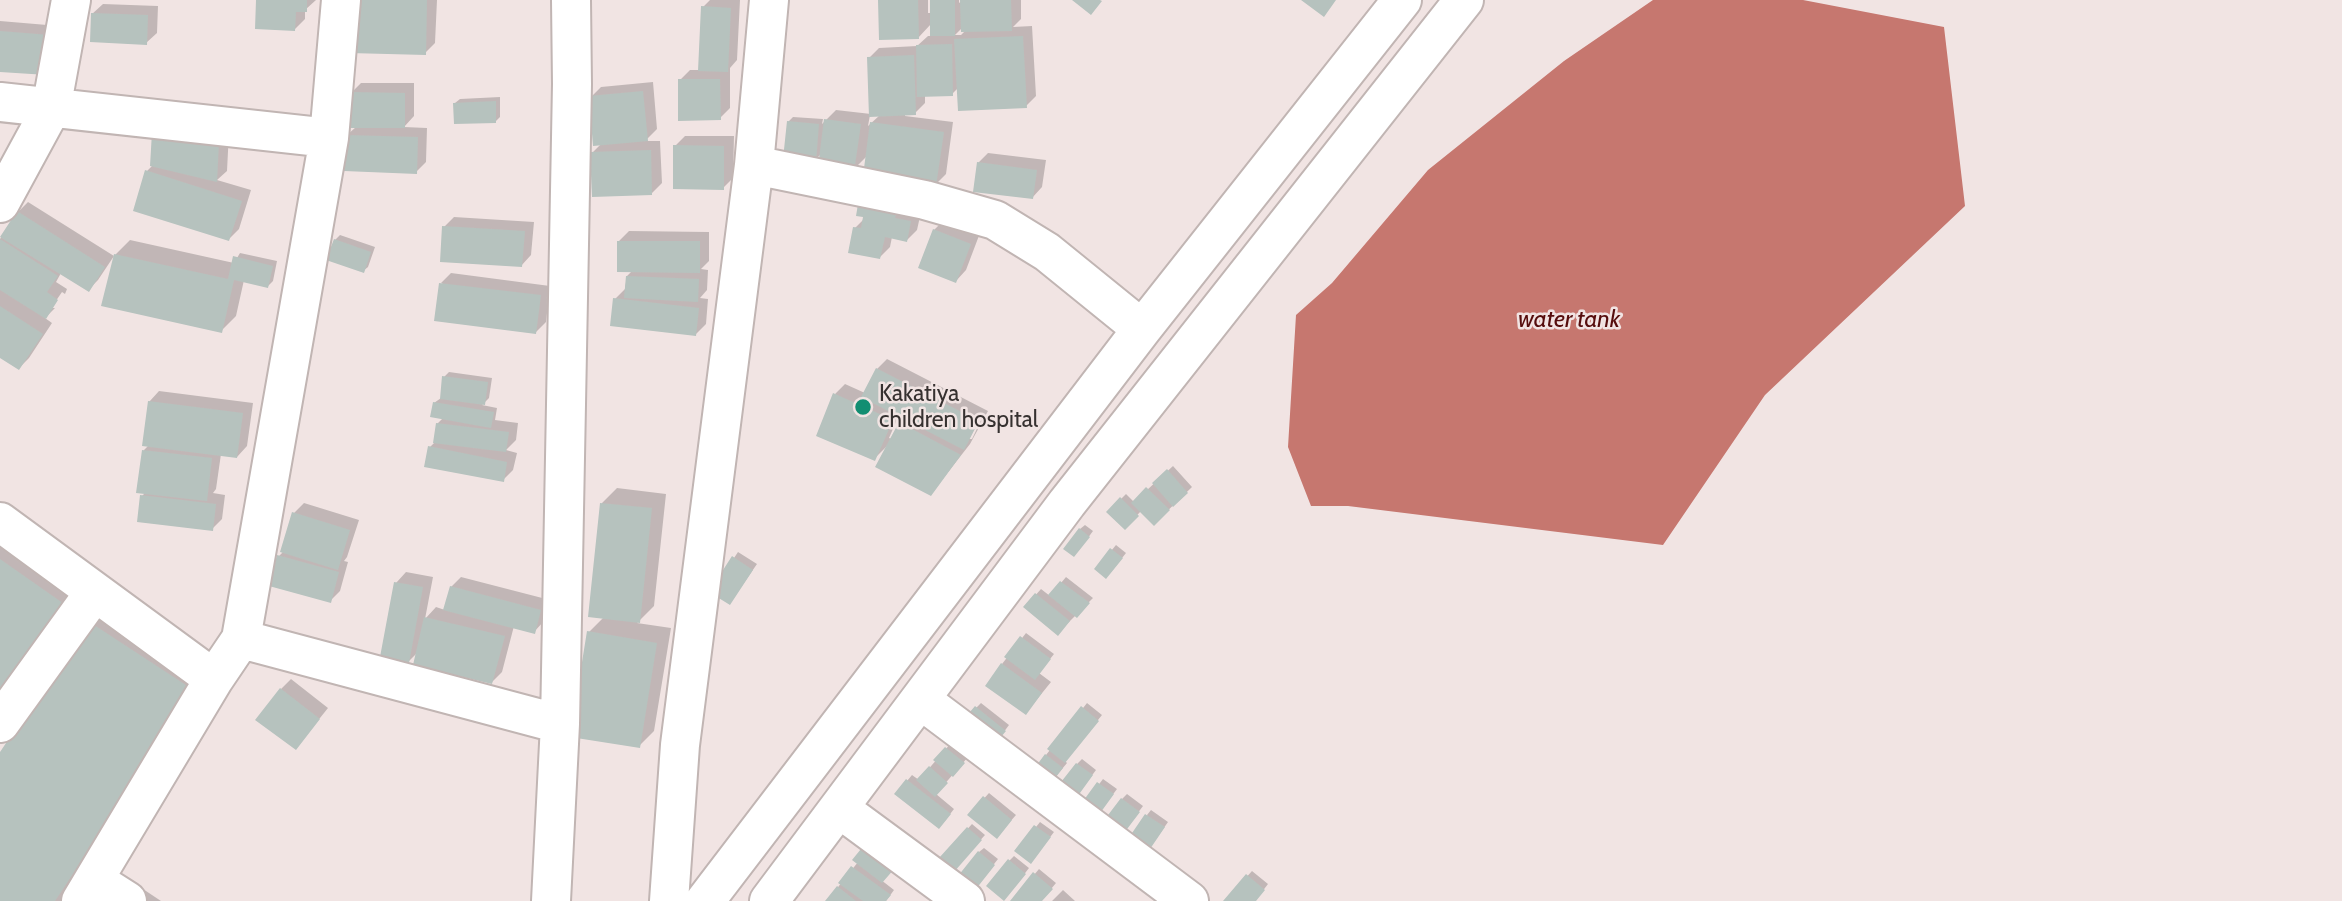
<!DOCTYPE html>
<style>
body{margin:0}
canvas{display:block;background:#f1e4e3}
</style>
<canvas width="2342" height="901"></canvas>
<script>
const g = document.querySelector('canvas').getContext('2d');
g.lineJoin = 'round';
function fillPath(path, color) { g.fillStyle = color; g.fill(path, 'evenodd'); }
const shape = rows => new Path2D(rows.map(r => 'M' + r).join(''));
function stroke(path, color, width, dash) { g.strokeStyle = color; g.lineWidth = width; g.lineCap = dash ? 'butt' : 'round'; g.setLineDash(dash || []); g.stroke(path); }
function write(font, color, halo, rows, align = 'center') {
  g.font = font + ' Cabin,sans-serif'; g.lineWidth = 5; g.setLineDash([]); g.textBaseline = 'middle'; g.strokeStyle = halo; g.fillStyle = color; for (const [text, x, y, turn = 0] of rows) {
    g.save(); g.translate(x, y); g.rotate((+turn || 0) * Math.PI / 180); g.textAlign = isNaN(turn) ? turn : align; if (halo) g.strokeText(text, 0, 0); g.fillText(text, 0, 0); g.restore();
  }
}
fillPath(shape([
 [1653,0,1803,0,1944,27,1965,206,1765,395,1663,545,1348,506,1311,506,1288,447,1296,315,1332,283,1428,170,1564,61]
]), '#c6776f');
fillPath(shape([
 [258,0,316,0,305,10,305,19,295,29],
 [352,0,437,0,435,43,425,53],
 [710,0,740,0,737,60,730,68,730,108,720,118,680,80,690,70,700,70,703,7],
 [879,0,928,0,928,13,931,13,931,0,959,0,959,3,963,0,1021,0,1021,19,1013,27,1032,26,1036,96,1026,106,958,88,952,94,925,95,925,103,915,113,905,114,905,116,953,122,946,174,936,184,867,156,853,170,822,153,815,160,788,122,793,117,823,119,822,124,836,110,871,114,869,58,879,48,917,46,928,36,931,36,931,24,918,38],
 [963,27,966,30,961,35,955,35],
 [870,115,880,115,868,126],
 [103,4,158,6,157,33,146,43,92,14],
 [0,21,59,26,0,70],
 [653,82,657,129,645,141,660,141,662,183,652,193,592,153,601,144,591,97,601,87],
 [361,83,414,83,414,116,404,127,427,128,426,162,416,172,347,135,356,127,351,93],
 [500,97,500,117,496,121,455,103,460,99],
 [229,132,227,171,217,180,251,190,239,229,229,239,147,171,152,166],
 [685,136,734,136,733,178,723,188,675,146],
 [988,153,1046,160,1042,187,1032,198,978,163],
 [28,202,114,256,98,280,88,290,61,273,56,282,67,289,65,294,62,292,51,308,55,308,45,318,52,323,29,358,19,368,0,356,0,239,18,212],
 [921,212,917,230,907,240,892,237,890,247,880,257,855,228,867,216],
 [454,217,534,222,531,255,521,266,444,227],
 [944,220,980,233,966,270,956,281,934,230],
 [629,231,709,232,709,261,701,269,708,270,707,290,700,298,708,299,706,324,696,334,615,299,625,289,627,276,633,270,619,241],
 [340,235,375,247,368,267,363,271,335,240],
 [130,240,234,263,240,253,277,261,273,281,268,286,244,280,236,316,221,331,115,255],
 [451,273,550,286,546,322,536,332,441,283],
 [887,359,988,411,970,444,931,494,887,446,874,459,835,394,845,384,865,393,877,369],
 [981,413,984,414,972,439,968,439],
 [899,415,905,418,892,439,889,438],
 [449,372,492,378,489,398,482,405,497,408,495,420,518,423,516,440,506,450,517,453,513,470,503,480,430,447,435,442,437,424,443,418,434,403,441,398,444,377],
 [159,391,253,403,247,446,237,457,221,454,216,489,213,493,225,495,222,519,212,529,142,496,146,492,144,450,149,445,149,402],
 [1173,466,1192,487,1154,524,1141,511,1125,528,1108,512,1126,494,1134,502],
 [617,488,666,494,654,606,637,623,671,628,654,731,639,746,589,632,604,617,602,503],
 [304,503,359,520,347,557,344,561,348,562,340,591,330,601,279,556,284,551,294,513],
 [1085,525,1093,531,1079,550,1080,529],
 [0,527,85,586,0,707],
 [1116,545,1126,553,1111,572,1096,569],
 [738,552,757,564,730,603,712,591],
 [406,572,433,577,425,619,436,607,445,610,451,587,461,577,550,600,544,621,534,632,514,626,502,672,492,682,418,652,409,661,396,583],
 [1066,577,1093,598,1062,629,1025,607,1041,589,1050,596],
 [108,603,212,672,60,901,0,901,0,756],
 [1026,633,1054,654,1039,673,1051,682,1026,713,1002,664],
 [291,679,328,708,296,748,281,689],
 [981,703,1009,725,1000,737,976,708],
 [1087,703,1102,715,1065,761,1067,763,1053,780,1046,755],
 [951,743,968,757,936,794,954,809,944,822,897,793,912,775,919,780],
 [1082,759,1096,770,1076,797,1077,764],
 [1103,779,1117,789,1102,809,1084,804],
 [989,793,1016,815,1001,832,970,814],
 [1127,794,1143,806,1125,830,1122,799],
 [1151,810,1168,822,1154,842,1147,815],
 [1040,822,1054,832,1035,857,1017,851],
 [972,824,985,835,954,869,941,858],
 [984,848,998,859,980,882,979,852],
 [1014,856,1029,868,1009,894,1009,861],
 [858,862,894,890,886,901,827,901],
 [1039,869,1056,883,1041,901,1012,901],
 [1252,871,1268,884,1255,901,1225,901],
 [134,883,161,901,115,901],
 [1063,890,1075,901,1052,901]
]), '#0003');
fillPath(shape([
 [256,0,307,0,307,12,296,12,295,31,255,29],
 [351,0,427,0,426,55,349,53],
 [878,0,918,0,919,39,879,40],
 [930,0,955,0,955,36,930,36],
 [960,0,1011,0,1012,31,961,32],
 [1072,0,1100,0,1102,1,1091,15],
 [1301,0,1336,0,1324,17],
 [701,6,731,8,728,72,698,71],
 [91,13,148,15,147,45,90,42],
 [0,31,50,35,47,75,0,72],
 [1023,36,1027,108,958,111,954,39],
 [952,44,953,96,917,97,916,45],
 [914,55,916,115,869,117,867,57],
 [678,79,720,79,721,120,678,121],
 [643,91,648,141,593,146,589,96],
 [349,92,405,93,405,128,349,128],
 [496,101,496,123,454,124,453,103],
 [824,119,861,124,854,172,818,167],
 [787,121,819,124,816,162,783,159],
 [870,122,944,132,936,186,863,176],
 [152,132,219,142,217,182,150,166],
 [345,135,418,137,417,174,344,171],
 [673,145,724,146,724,190,673,189],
 [651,150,652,195,592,197,590,152],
 [977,162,1037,170,1033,199,973,192],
 [145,170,242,201,229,241,133,211],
 [858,204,897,212,895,218,911,221,907,242,885,237,880,259,848,253,853,227,861,228,863,217,856,216],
 [17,211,105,267,89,292,0,237],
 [442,226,525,231,522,267,440,262],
 [933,229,971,244,956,283,918,268],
 [0,239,58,276,47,292,58,300,46,319,0,290],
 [334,239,371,252,364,273,326,260],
 [617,241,700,241,700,273,617,272],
 [114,254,228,279,233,256,273,266,268,288,234,280,222,333,101,306],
 [626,276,699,279,698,302,624,298],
 [439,283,541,295,536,334,434,321],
 [613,298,699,308,696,336,610,326],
 [0,306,43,334,19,370,0,358],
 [876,368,979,421,964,450,861,397],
 [442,376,488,382,485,405,440,399],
 [833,393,893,420,875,461,816,436],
 [148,401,243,413,237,458,142,446],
 [433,402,494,412,491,428,430,417],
 [899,422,961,455,931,496,875,467],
 [436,423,509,432,506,452,433,443],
 [428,446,507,462,504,482,424,467],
 [142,450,212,458,207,501,136,493],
 [1167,469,1188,493,1173,507,1152,483],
 [1146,487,1170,510,1154,526,1131,503],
 [140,495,216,504,213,531,137,522],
 [1120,497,1139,516,1125,530,1106,512],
 [600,503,652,508,640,623,588,617],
 [292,512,350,530,338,570,280,552],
 [1079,528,1090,537,1074,557,1063,549],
 [1110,548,1123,558,1106,579,1094,569],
 [277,555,339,572,331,603,269,586],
 [732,556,753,570,730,605,709,592],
 [0,559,67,606,0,702],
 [1060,581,1090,603,1077,618,1048,595],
 [394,582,423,587,409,663,380,657],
 [450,586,541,610,535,634,443,610],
 [1035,593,1070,621,1058,636,1023,607],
 [424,617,505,636,492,684,413,665],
 [88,621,195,691,55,901,0,901,0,752],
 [587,631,657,643,640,748,570,737],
 [1020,636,1051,659,1035,680,1004,657],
 [1001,663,1042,693,1026,715,985,686],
 [280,688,320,719,296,750,255,720],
 [975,706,1006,731,995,744,964,719],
 [1081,706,1099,721,1065,763,1047,749],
 [945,747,965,763,953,777,933,760],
 [1045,754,1063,768,1048,787,1031,773],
 [1076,763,1093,775,1072,804,1054,791],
 [929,766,948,783,935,797,916,780],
 [906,779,951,814,939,829,894,794],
 [1097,782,1114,794,1098,816,1081,804],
 [983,796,1012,820,997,839,967,815],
 [1121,798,1140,812,1121,837,1102,823],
 [1145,814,1165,827,1150,849,1130,836],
 [1034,825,1051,837,1031,864,1014,851],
 [967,827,982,840,954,872,939,858],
 [865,844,895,868,882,883,852,860],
 [978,851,995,865,976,889,958,876],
 [1008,859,1026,874,1004,901,986,886],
 [851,866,891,895,886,901,863,901,838,883],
 [1033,872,1053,889,1042,901,1010,901],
 [1246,874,1265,890,1256,901,1223,901],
 [837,886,856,901,825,901]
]), '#b6c2be');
const minor = shape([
 [0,102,329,138],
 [754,165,925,200,995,220,1047,252,1142,329],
 [0,203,51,109,71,0],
 [0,522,214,679,241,639,329,138,341,0],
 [241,639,560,724],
 [921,700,1189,901],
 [0,723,94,593],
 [840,809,965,901],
 [94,880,127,901],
 [81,901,214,679],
 [551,901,560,724,572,84,571,0],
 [669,901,680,745,754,165,769,0],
 [705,901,1142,329,1402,0],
 [769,901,1067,503,1464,0]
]);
stroke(minor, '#c1b5b3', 42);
stroke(minor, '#fff', 38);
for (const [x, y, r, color] of [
 [863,407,9,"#128e72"]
]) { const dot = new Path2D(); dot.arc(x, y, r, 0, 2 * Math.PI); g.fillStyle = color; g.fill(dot); stroke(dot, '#f1e4e3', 2.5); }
write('23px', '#363130', '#f1e4e3', [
 ["Kakatiya",879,394],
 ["children hospital",879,420]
], 'left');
write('italic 24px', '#560d0d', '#f1e4e3', [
 ["water tank",1569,320]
]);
</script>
